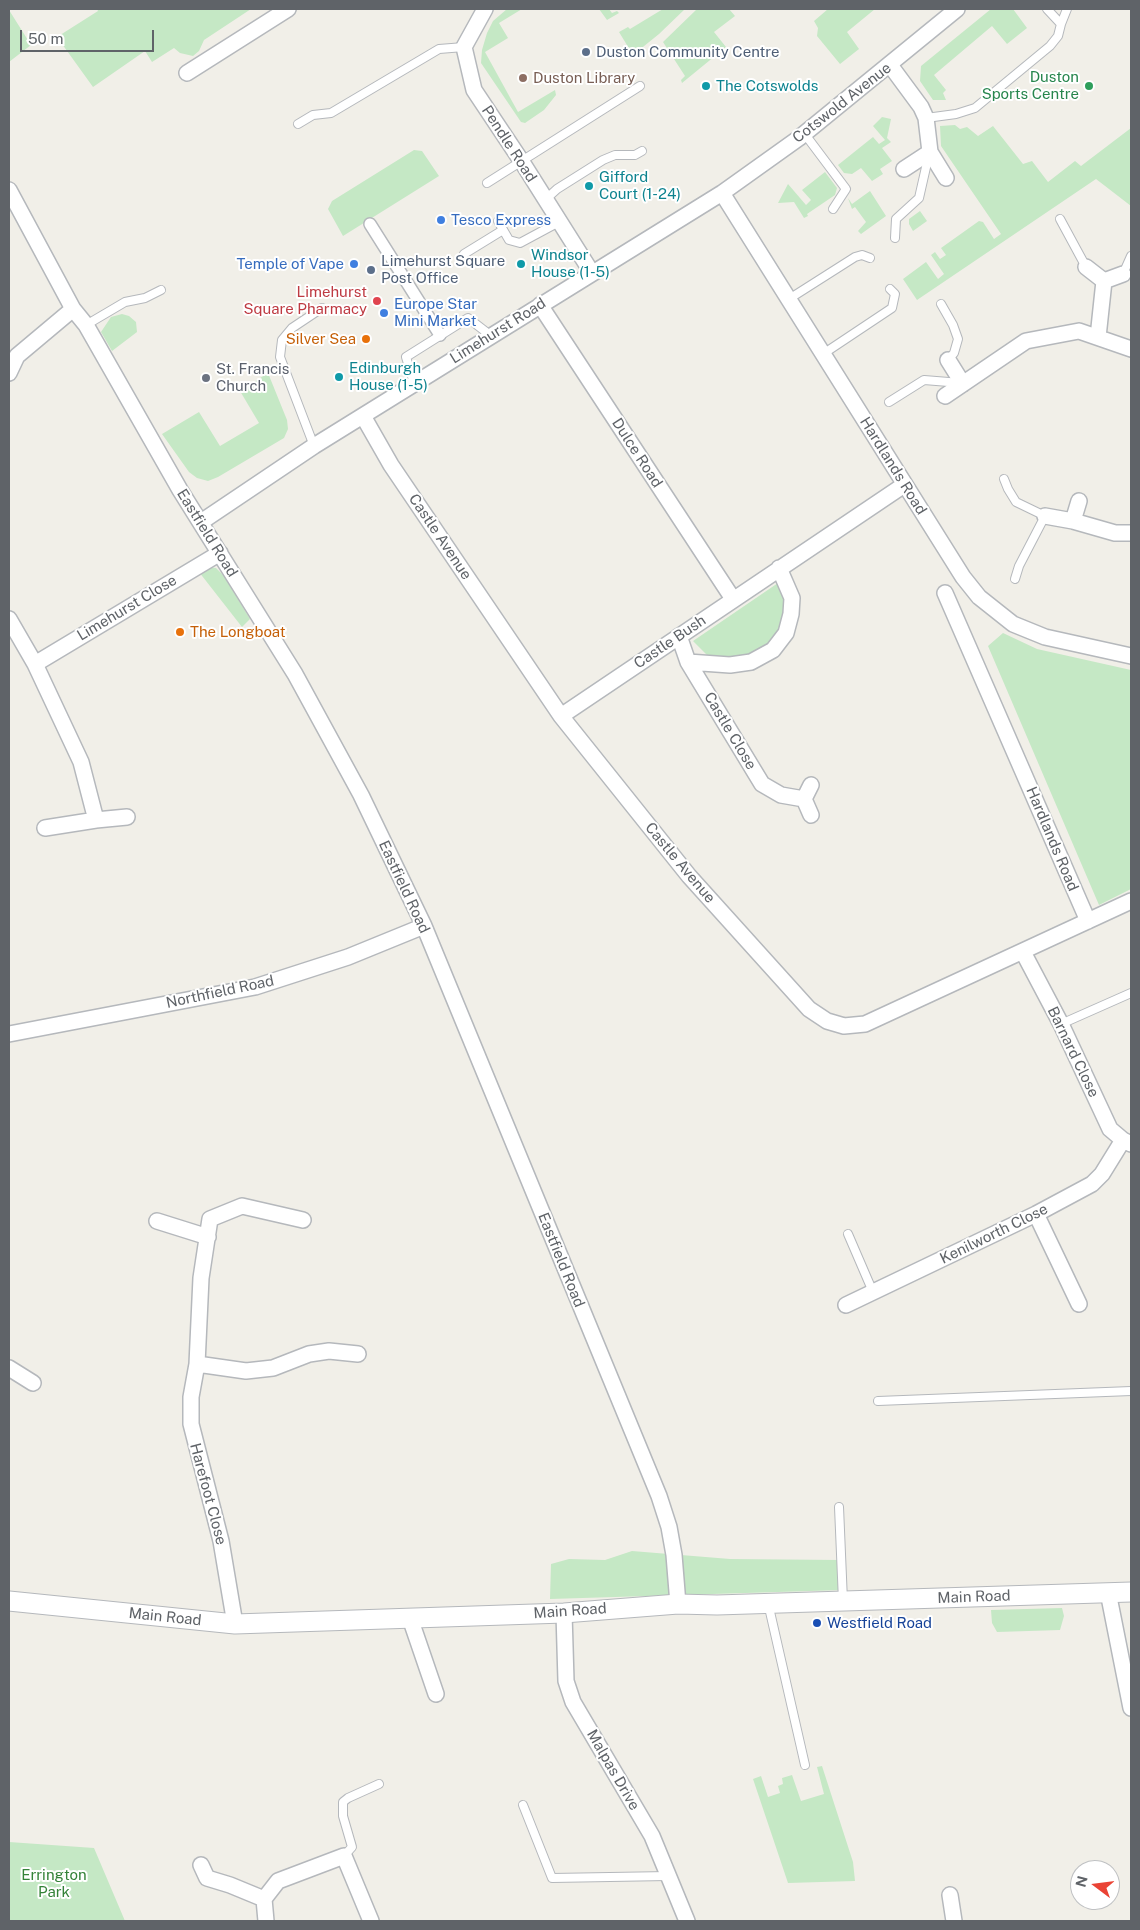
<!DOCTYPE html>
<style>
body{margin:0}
#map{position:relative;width:1140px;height:1930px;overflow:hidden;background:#f1efe8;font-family:"Public Sans",sans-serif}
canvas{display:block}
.frame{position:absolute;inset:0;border:10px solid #5f6368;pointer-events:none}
.north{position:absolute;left:1070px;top:1860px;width:50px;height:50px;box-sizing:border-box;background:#fff;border:1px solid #bfc1c3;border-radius:50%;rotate:285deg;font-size:14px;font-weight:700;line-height:20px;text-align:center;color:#5f6368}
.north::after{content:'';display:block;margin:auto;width:18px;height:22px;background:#ea4335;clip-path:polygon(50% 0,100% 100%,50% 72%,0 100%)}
.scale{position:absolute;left:20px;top:30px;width:134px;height:22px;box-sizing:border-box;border:2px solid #5f6368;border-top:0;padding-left:6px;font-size:15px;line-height:18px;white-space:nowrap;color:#5f6368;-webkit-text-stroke:4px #fff;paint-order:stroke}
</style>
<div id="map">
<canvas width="1140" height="1930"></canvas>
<div class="frame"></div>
<div class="north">N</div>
<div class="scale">50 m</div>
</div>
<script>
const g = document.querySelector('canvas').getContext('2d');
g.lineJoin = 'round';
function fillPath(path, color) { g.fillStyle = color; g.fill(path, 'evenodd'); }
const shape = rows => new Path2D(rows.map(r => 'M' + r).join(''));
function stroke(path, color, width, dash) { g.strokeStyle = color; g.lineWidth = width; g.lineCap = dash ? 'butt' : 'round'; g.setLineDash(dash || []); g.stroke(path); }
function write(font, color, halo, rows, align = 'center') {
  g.font = font + ' "Public Sans",sans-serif'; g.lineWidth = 4; g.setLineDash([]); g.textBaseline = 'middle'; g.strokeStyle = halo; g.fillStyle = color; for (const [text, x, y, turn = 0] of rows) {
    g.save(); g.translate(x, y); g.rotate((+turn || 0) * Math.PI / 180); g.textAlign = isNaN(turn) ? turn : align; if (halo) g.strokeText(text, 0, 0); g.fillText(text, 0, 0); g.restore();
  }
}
fillPath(shape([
 [97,9,251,9,204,40,199,51,193,56,180,53,174,48,152,62,145,51,93,87,57,37,98,11],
 [507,9,522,9,499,23,508,38,485,52,518,112,555,90,556,95,544,110,525,123,521,122,481,63,482,50,487,33,493,21],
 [599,9,609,9,612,13,617,11,619,13,607,20],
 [663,9,685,9,659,34,633,55,619,32,628,27,630,29],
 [697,9,729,9,735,16,714,32,726,47,682,83,681,80,685,76,663,42],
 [828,9,875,9,847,32,859,49,840,64,817,36,818,28,814,21],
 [991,9,1013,9,1027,28,1007,44,992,26,934,75,946,90,943,93,946,100,933,100,920,81,921,66],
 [9,10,31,45,9,62],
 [882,117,891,119,887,138,891,142,882,148,892,161,880,169,883,174,872,181,861,168,852,174,844,173,838,165,873,137,879,144,885,140,873,126],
 [955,125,960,129,967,127,978,136,993,126,1023,164,1032,161,1048,182,1075,161,1081,166,1131,128,1131,206,1096,179,917,300,903,279,926,262,938,279,944,274,931,255,935,252,940,259,946,255,941,248,979,221,983,222,994,239,1001,234,941,146,940,126],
 [414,150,422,151,439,176,343,236,328,209,332,201],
 [825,172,837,188,835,195,807,214,808,216,804,218,794,202,778,203,788,184,806,205,811,200,802,190],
 [870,191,886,216,861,234,858,231,866,222,855,207,852,209,848,198,852,204],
 [920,211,927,221,913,231,909,224,909,219],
 [122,314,129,316,136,322,137,332,112,351,101,332,111,317],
 [268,373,287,420,288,429,284,438,218,477,208,481,197,478,189,472,162,434,199,412,220,446,259,423,240,391],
 [208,567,216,568,224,576,250,619,242,627,199,572],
 [778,583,783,595,786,610,775,637,765,647,746,657,719,659,707,655,693,641],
 [1003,633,1037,649,1131,670,1131,889,1099,905,988,646],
 [632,1551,730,1559,840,1560,843,1590,550,1599,551,1564,569,1559,605,1560],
 [1062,1608,1064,1616,1060,1630,997,1632,992,1623,991,1610],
 [822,1766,853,1862,855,1881,788,1883,753,1779,761,1776,768,1797,780,1793,778,1786,783,1784,782,1778,792,1775,801,1801,824,1794,817,1767],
 [9,1842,94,1848,125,1921,9,1921]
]), '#c5e8c5');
const service = shape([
 [1061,24,1067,9],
 [926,118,956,114,975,108,1050,46,1058,36,1061,24,1047,9],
 [298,124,313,115,331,113,439,49,464,47],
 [804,133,846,189,833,209],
 [487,183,640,86],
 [545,200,557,189,603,160,615,155,635,155,642,151],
 [1060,219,1086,267],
 [498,221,509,240,520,243,559,222],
 [895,238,896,219,919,198,929,154],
 [464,254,503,230],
 [1123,274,1131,256],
 [789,299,855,257,862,255,870,258],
 [941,304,953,325,958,339,954,353,948,360],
 [86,325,125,302,145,298,161,290],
 [823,354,892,308,895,294,890,289],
 [414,383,406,357,468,318,490,335],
 [889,402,924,380,961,383],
 [314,446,280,357,282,340,292,328,322,308],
 [1004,479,1008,489,1016,502,1045,516,1019,566,1015,579],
 [1061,1024,1131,993],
 [848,1234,873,1292],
 [878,1401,1131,1391],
 [839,1507,843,1601],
 [768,1603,805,1765],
 [523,1805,552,1878,668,1876],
 [344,1856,352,1847,343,1816,343,1802,348,1798,379,1784]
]);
const pedestrian = shape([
 [370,224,440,335]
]);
const minor = shape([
 [485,9,464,47,474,90,522,162,592,273],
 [890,65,921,107,926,118,930,152,946,178],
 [187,73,288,9],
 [904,169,930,152],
 [9,190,73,309,86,325,180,490,295,674,361,795,424,926,659,1496,669,1527,674,1555,678,1604],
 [722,193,963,577,979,597,1013,624,1045,637,1131,656],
 [1086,267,1104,281],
 [1104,281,1123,274],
 [540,305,733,599],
 [1098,337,1104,281],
 [948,360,963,384],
 [9,373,17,356,73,309],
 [945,396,1026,341,1079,331,1131,349],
 [363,416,391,465,561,716,689,876,809,1009,827,1021,844,1026,865,1024,1131,901],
 [1045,516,1073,521,1115,533,1131,533],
 [1073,521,1079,501],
 [201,522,314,446,722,193,799,138,957,9],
 [945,593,1088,921],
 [9,619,35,664],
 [679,636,688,662,762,784,781,795,804,799,811,815],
 [688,662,730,665,751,662,773,650,786,633,791,614,792,598,779,568],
 [561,716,904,485],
 [804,799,811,785],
 [96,820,127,817],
 [45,828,96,820,81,762,35,664,220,553],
 [1023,952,1061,1024,1110,1129,1123,1140,1131,1144],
 [9,1034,255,987,348,957,424,926],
 [1036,1214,1079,1304],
 [157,1221,208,1237],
 [846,1305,1036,1214,1092,1184,1102,1174,1123,1140],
 [197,1364,246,1371,273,1368,309,1354,329,1351,358,1354],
 [9,1368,33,1383],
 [1108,1592,1131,1708],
 [564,1613,566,1681,573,1702,652,1836,687,1921],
 [410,1618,436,1694],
 [235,1624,221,1541,191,1424,191,1397,197,1364,201,1278,210,1219,242,1206,303,1220],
 [201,1865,207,1878,230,1885,264,1899],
 [950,1895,954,1921],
 [266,1921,264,1899,278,1881,344,1856,371,1921]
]);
const tertiary = shape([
 [9,1601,235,1624,564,1613,678,1604,717,1605,1131,1592]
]);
stroke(service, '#b5b8bc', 10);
stroke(pedestrian, '#b5b8bc', 14);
stroke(minor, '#b5b8bc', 18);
stroke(tertiary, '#b5b8bc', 21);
stroke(service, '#fff', 8);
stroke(pedestrian, '#fff', 11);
stroke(minor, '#fff', 15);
stroke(tertiary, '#fff', 19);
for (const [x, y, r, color] of [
 [586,52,5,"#5c6f8a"],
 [523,78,5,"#8d6e63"],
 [706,86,5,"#0f9aa8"],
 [1089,86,5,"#2e9e5b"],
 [589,186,5,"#0f9aa8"],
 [441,220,5,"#3f7fe0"],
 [354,264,5,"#3f7fe0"],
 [521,264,5,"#0f9aa8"],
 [371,270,5,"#5c6f8a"],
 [377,301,5,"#e0444e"],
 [384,313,5,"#3f7fe0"],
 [366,339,5,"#e8710a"],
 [339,377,5,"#0f9aa8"],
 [206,378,5,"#6b7280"],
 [180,632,5,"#e8710a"],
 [817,1623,5,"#1a4fb4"]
]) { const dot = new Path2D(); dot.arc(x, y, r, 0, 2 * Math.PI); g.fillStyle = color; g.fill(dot); stroke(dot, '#fff', 2); }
write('15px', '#4e5e75', '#fff', [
 ["Duston Community Centre",596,52],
 ["Limehurst Square",381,261],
 ["Post Office",381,278]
], 'left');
write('15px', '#27864d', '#fff', [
 ["Duston",1079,77],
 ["Sports Centre",1079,94]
], 'right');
write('15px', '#785e54', '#fff', [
 ["Duston Library",533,78]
], 'left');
write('15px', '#0d838f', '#fff', [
 ["The Cotswolds",716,86],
 ["Gifford",599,177],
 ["Court (1-24)",599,194],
 ["Windsor",531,255],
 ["House (1-5)",531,272],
 ["Edinburgh",349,368],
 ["House (1-5)",349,385]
], 'left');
write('15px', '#5f6368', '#fff', [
 ["Cotswold Avenue",842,103,-38],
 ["Pendle Road",509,144,57],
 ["Limehurst Road",498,331,-32],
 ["Dulce Road",637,453,57],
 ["Hardlands Road",893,466,58],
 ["Eastfield Road",207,533,58],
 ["Castle Avenue",440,537,56],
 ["Limehurst Close",127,608,-31],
 ["Castle Bush",670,642,-34],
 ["Castle Close",730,731,59],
 ["Hardlands Road",1052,839,67],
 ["Castle Avenue",680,863,50],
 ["Eastfield Road",404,887,65],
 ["Northfield Road",220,992,-12],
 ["Barnard Close",1073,1052,64],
 ["Kenilworth Close",994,1234,-26],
 ["Eastfield Road",561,1260,68],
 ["Harefoot Close",208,1494,75],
 ["Main Road",974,1597,-2],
 ["Main Road",570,1611,-4],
 ["Main Road",165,1617,6],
 ["Malpas Drive",613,1770,60]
]);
write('15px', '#366cbe', '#fff', [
 ["Tesco Express",451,220],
 ["Temple of Vape",344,264,"right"],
 ["Europe Star",394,304],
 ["Mini Market",394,321]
], 'left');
write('15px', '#be3a42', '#fff', [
 ["Limehurst",367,292],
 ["Square Pharmacy",367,309]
], 'right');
write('15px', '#c56008', '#fff', [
 ["Silver Sea",356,339],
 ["The Longboat",190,632,"left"]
], 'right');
write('15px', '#5b616d', '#fff', [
 ["St. Francis",216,369],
 ["Church",216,386]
], 'left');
write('15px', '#164399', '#fff', [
 ["Westfield Road",827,1623]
], 'left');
write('15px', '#348238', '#fff', [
 ["Errington",54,1875],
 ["Park",54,1892]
]);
</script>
